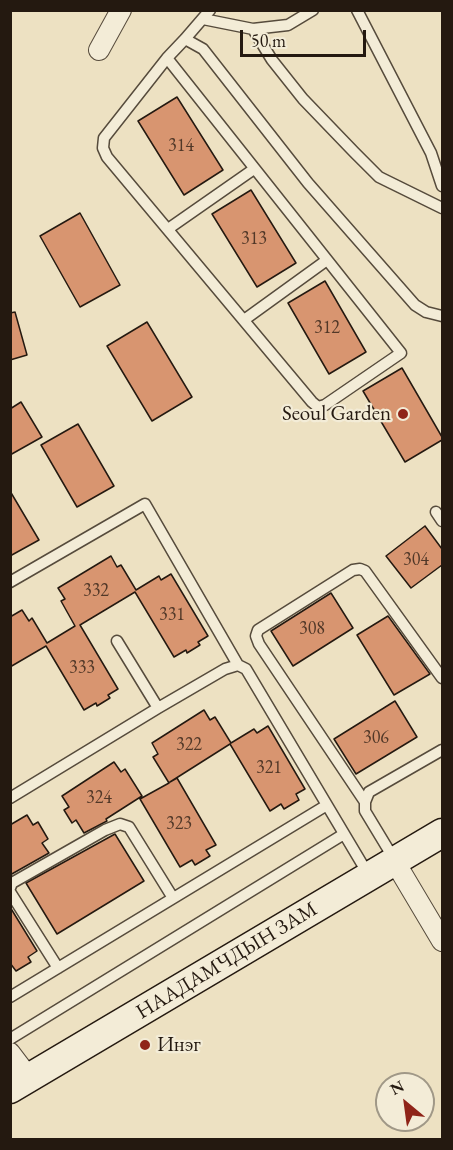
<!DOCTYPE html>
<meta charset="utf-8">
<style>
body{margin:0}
#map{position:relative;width:453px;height:1150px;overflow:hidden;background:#ede1c2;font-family:"EB Garamond",serif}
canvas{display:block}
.frame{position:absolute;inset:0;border:12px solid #241910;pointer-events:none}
.north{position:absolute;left:375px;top:1072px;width:60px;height:60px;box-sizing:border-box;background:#f3ecd7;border:2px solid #a09887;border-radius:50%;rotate:331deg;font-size:16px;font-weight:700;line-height:24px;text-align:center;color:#241910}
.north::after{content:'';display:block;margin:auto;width:21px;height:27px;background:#8f2418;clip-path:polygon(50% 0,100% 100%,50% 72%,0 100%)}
.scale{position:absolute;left:240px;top:30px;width:126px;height:27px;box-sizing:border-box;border:3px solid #241910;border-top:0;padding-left:8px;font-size:18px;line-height:21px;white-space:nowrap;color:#241910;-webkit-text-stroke:4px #f3ecd7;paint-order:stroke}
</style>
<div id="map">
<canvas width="453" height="1150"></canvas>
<div class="frame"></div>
<div class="north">N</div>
<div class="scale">50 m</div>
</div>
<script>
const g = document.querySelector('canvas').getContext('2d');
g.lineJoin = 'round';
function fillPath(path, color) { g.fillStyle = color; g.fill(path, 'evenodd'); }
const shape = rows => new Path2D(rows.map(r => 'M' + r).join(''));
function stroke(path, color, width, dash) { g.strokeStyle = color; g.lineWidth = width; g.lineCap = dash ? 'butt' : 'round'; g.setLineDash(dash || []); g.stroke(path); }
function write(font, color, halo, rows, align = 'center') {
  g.font = font + ' "EB Garamond",serif'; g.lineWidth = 4.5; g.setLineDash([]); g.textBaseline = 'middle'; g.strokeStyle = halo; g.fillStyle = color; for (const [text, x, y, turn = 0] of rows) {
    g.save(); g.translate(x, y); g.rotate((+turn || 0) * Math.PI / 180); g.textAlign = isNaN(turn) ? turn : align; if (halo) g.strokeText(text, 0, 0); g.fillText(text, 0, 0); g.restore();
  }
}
const building = shape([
 [177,97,223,170,184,195,138,121,177,97],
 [251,190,296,263,257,287,212,214,251,190],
 [80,213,120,285,80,307,40,236,80,213],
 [325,281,366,352,329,374,288,303,325,281],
 [15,312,27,355,10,360,10,313,15,312],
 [147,322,192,397,152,421,107,346,147,322],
 [402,368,442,437,442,440,405,462,363,391,402,368],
 [21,402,42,437,10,455,10,409,21,402],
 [78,424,114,486,77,507,41,445,78,424],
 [10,491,39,540,10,556,10,491],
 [425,526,442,549,442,565,411,588,386,556,425,526],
 [111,556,117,567,121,565,136,590,159,576,161,580,171,574,208,636,198,642,200,645,187,653,186,650,174,657,135,592,80,625,118,689,108,695,110,698,97,706,96,703,84,710,46,646,10,667,10,617,22,610,29,621,32,618,47,643,75,626,61,601,65,599,58,588,111,556],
 [331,593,353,628,293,666,271,631,331,593],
 [388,616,430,674,394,695,357,635,388,616],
 [395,701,417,737,356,774,334,739,395,701],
 [204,710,210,720,215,717,231,743,254,729,257,733,268,726,305,789,296,794,299,800,284,809,281,804,270,811,230,744,170,782,177,778,216,845,206,850,210,856,195,865,192,860,180,867,140,799,169,783,153,757,158,754,152,743,204,710],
 [114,762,121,772,125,769,142,796,106,819,107,821,84,833,76,820,72,823,64,810,69,807,62,796,114,762],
 [27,815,33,825,38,822,48,839,42,843,49,853,10,875,10,825,27,815],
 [115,834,144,881,57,934,26,883,115,834],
 [10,907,37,951,28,957,31,962,16,971,10,963,10,907]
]);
fillPath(building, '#d89570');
stroke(building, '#241910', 1.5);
const service = shape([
 [357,10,431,153,442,186],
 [203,19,253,29,288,25,313,10],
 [253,29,272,60,303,99,354,152,379,177,442,208],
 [185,39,203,49,308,183,415,305,426,312,442,316],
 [167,58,401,353,325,405,318,407,312,402,107,157,103,148,104,138,167,58,185,39,210,10],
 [168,229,254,169],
 [244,320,327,260],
 [436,512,442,521],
 [10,582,145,504,238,665],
 [117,641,158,708],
 [10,798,158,708,225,669,238,665,246,669,368,874],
 [365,802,259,644,256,636,258,630,353,570,360,569,365,571,442,678],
 [394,859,365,811,365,802,369,792,442,750],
 [10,888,12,883,105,830,120,824,129,827,173,898],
 [10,892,58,968],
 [10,997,327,805],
 [10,1039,344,834]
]);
const minor = shape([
 [99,50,121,10],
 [395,862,442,941],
 [10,1053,29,1078]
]);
const secondary = shape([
 [10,1089,442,833]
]);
stroke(service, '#564b3c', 13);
stroke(minor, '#564b3c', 22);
stroke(secondary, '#241910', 31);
stroke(shape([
 [10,1113,12,1115]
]), '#241910', 3, [1.5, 3]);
stroke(service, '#f3ecd7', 10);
stroke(minor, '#f3ecd7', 20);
stroke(secondary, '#f3ecd7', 28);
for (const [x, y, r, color] of [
 [403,414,6,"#8f2418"],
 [145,1045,6,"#8f2418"]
]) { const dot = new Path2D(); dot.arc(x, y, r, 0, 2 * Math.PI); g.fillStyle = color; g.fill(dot); stroke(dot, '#f3ecd7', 2); }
write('18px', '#513828', null, [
 ["314",181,146],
 ["313",254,239],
 ["312",327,328],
 ["304",416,560],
 ["332",96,591],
 ["331",172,615],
 ["308",312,629],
 ["333",82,668],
 ["306",376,738],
 ["322",189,745],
 ["321",269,768],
 ["324",99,798],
 ["323",179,824]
]);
write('21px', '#241910', '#f3ecd7', [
 ["Seoul Garden",391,414],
 ["Инэг",157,1045,"left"]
], 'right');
write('21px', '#241910', '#f3ecd7', [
 ["НААДАМЧДЫН ЗАМ",227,961,-31]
]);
</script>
